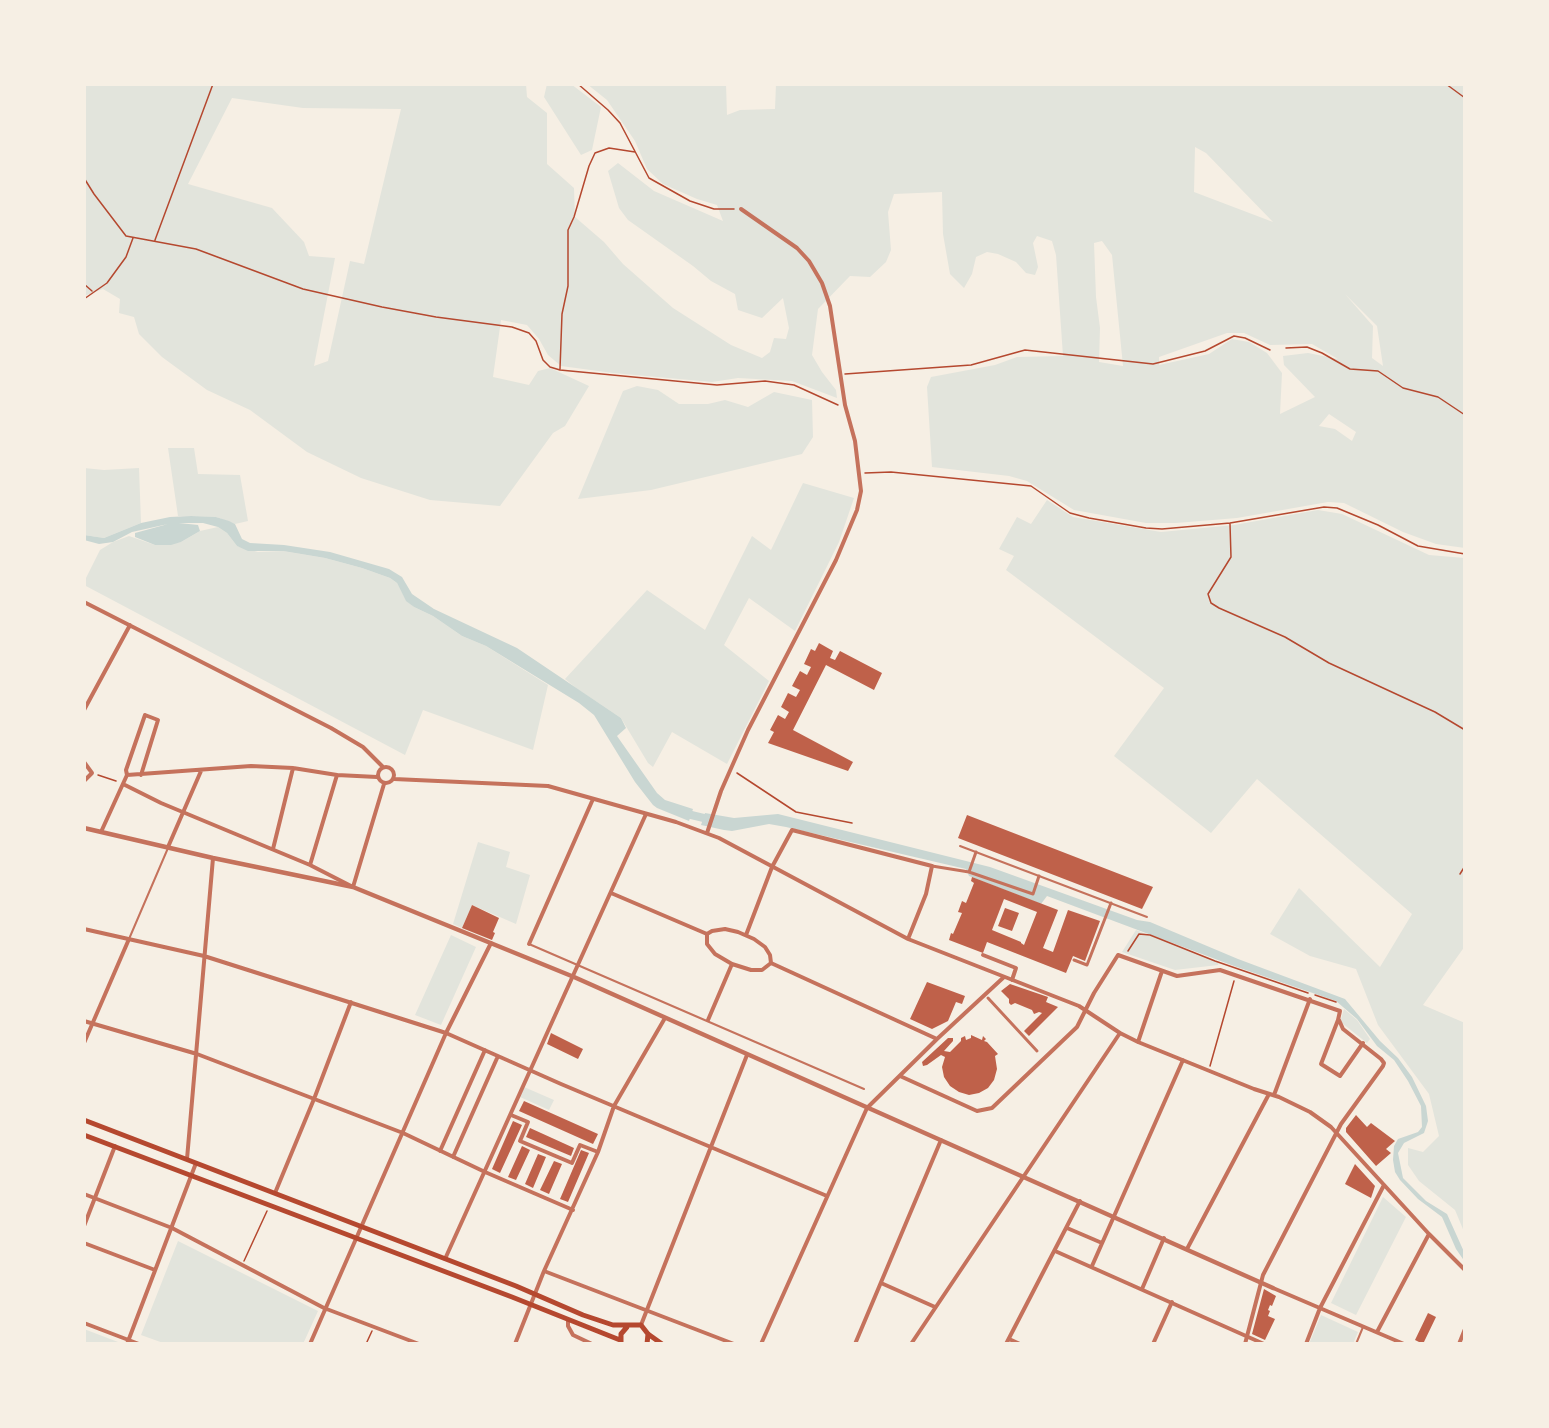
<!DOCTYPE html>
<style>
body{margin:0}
#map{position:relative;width:1549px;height:1428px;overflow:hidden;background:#f6efe4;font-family:"PT Serif",serif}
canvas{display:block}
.frame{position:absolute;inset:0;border:86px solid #f6efe4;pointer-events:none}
</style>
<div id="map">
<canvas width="1549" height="1428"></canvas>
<div class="frame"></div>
</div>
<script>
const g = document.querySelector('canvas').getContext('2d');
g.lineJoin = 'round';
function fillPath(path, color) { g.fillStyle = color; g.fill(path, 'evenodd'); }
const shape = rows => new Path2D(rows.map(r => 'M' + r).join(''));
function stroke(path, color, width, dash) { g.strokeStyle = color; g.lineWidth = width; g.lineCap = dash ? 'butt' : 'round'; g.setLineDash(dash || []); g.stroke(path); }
fillPath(shape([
 [84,84,526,84,527,97,547,113,547,164,574,188,575,217,604,242,623,264,673,308,731,345,762,358,770,352,774,338,786,339,789,328,783,298,762,318,738,310,735,294,711,281,693,266,628,220,619,208,608,171,618,163,654,191,723,221,717,205,697,199,663,184,647,169,635,141,607,100,587,84,726,84,727,115,740,110,775,109,776,84,1465,84,1465,548,1436,544,1403,532,1344,503,1328,502,1237,518,1176,523,1146,523,1074,510,1027,481,1009,476,932,467,927,387,931,377,995,365,1017,357,1063,356,1056,255,1052,241,1037,236,1033,243,1038,267,1035,275,1026,273,1016,262,998,254,987,252,976,257,972,274,964,288,950,274,943,234,942,192,894,194,888,212,891,250,886,262,870,277,850,276,818,309,812,355,822,372,836,390,837,398,792,381,738,378,712,382,613,373,561,366,548,355,539,339,527,325,501,320,493,377,529,385,538,371,550,368,589,386,565,426,553,433,500,506,430,500,361,478,307,452,250,410,207,390,162,357,139,334,134,317,119,313,120,299,103,289,84,296],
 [232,98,303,108,401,109,364,264,350,261,328,361,314,366,335,258,309,256,304,242,272,208,188,184],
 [1195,147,1206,153,1273,222,1194,192],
 [1102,241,1112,255,1123,366,1099,362,1100,328,1096,297,1094,243],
 [1345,294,1377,326,1383,366,1372,358,1373,326],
 [1227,333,1244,333,1270,345,1312,344,1338,359,1308,353,1283,356,1284,365,1315,397,1280,414,1282,373,1267,353,1249,342,1232,339,1209,354,1159,365,1159,357],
 [1329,414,1356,432,1352,441,1335,429,1319,426],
 [547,84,571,84,601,107,592,150,581,155,544,97],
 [637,386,658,390,679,404,708,404,725,400,748,407,774,392,812,400,813,437,802,454,651,490,578,499,623,391],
 [168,448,194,448,198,474,240,475,248,521,235,524,216,517,178,516],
 [84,468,104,470,139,468,141,523,104,538,84,535],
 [803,483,854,498,839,542,795,631,749,598,724,645,769,681,727,764,672,732,653,767,648,763,621,718,576,688,565,679,647,590,705,630,752,536,771,550],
 [1047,500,1073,517,1161,532,1234,525,1318,510,1342,514,1429,555,1465,558,1465,946,1423,1005,1465,1023,1465,1234,1455,1210,1419,1181,1408,1165,1408,1148,1423,1152,1439,1136,1429,1094,1378,1025,1356,969,1310,956,1270,934,1299,888,1380,967,1412,914,1257,779,1211,833,1114,756,1164,688,1006,570,1014,556,999,549,1017,517,1031,524],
 [218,527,227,533,237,546,258,552,283,551,325,558,362,568,390,578,397,583,406,600,414,607,433,616,462,636,486,646,548,685,533,750,423,710,405,755,84,585,84,582,100,550,113,542,129,536,155,545,181,542,200,531],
 [478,842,510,852,506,867,530,875,516,924,472,905,462,928,453,924],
 [1136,930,1219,962,1218,965,1175,970,1122,952],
 [451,935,476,947,441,1025,415,1015],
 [1344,1009,1357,1020,1370,1039,1367,1043,1342,1023,1341,1019],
 [524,1087,554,1100,549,1110,520,1097],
 [1383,1197,1406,1217,1356,1315,1331,1303],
 [178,1241,318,1311,303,1344,166,1344,141,1335],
 [1321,1315,1358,1332,1353,1344,1309,1344],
 [84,1329,118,1342,117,1344,84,1344]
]), '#e2e4dc');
fillPath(shape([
 [191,516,216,517,229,521,235,524,242,539,250,543,284,545,330,552,389,569,402,577,412,594,434,609,517,648,621,718,626,728,617,736,657,793,665,800,693,809,689,821,657,808,653,805,635,782,594,715,579,703,486,646,462,636,433,616,414,607,406,601,397,583,390,578,362,568,325,558,283,551,248,551,237,546,227,533,218,527,203,523,179,523,198,525,200,531,181,542,171,545,155,545,135,537,135,533,168,524,132,532,113,542,99,544,84,540,84,535,104,538,141,523,170,517],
 [705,813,734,818,778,814,990,867,1137,920,1150,922,1238,959,1345,999,1380,1041,1398,1058,1412,1077,1426,1106,1428,1121,1424,1133,1404,1143,1398,1153,1403,1178,1426,1201,1447,1214,1465,1254,1465,1262,1456,1249,1442,1217,1418,1199,1400,1180,1395,1172,1393,1160,1394,1146,1398,1139,1418,1132,1422,1127,1421,1106,1408,1081,1394,1060,1377,1046,1357,1019,1336,1001,1234,966,1047,896,1041,904,969,876,966,869,786,827,769,824,732,831,724,830,701,825]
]), '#c9d6d2');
stroke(shape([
 [683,813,712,820]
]), '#c9d6d2', 8);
fillPath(shape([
 [819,643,833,651,830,658,835,660,840,651,882,673,874,690,826,665,793,730,853,762,848,771,768,743,774,732,770,730,778,715,785,719,789,712,781,707,788,693,796,697,800,690,792,686,800,671,807,675,811,667,804,664,811,649,815,651],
 [967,815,1153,887,1142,909,958,838],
 [972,877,1058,910,1043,948,1053,952,1068,910,1100,921,1085,961,1073,956,1066,973,987,942,983,953,949,940,951,933,953,934,962,913,958,912,962,901,966,903,974,883,971,881],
 [1004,899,1037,912,1024,945,1021,943,1021,942,992,930],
 [472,905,499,918,493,932,495,933,492,940,462,928],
 [1005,908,1019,913,1012,931,998,926],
 [927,982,965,996,962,1004,956,1002,948,1021,932,1029,910,1019],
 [1010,984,1048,997,1046,1002,1058,1007,1029,1036,1024,1031,1042,1013,1039,1012,1034,1014,1032,1010,1015,1003,1011,1005,1009,1003,1009,999,1001,991],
 [551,1033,583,1049,578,1059,547,1044],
 [971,1035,982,1040,983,1036,986,1039,984,1041,987,1042,998,1054,995,1056,997,1069,994,1080,988,1088,979,1093,969,1095,959,1092,950,1086,944,1077,942,1067,945,1057,941,1055,927,1065,923,1066,922,1062,948,1038,953,1038,953,1041,944,1051,950,1052,961,1041,961,1038,965,1036,966,1040,971,1038],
 [524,1101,598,1134,593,1144,519,1111],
 [1356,1115,1367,1127,1371,1123,1395,1141,1386,1149,1391,1153,1376,1166,1346,1132,1346,1128],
 [513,1121,522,1125,500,1173,492,1169],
 [530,1128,574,1148,571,1156,526,1137],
 [522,1146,530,1150,516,1180,508,1177],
 [581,1150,589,1153,568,1202,560,1199],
 [538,1154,546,1157,533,1188,525,1184],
 [554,1161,562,1164,549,1194,540,1190],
 [1355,1164,1375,1186,1371,1198,1345,1184],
 [1264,1289,1276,1296,1272,1306,1270,1305,1268,1310,1270,1311,1268,1316,1275,1319,1265,1340,1252,1334],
 [1428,1313,1436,1317,1423,1344,1415,1340]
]), '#bf614a');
stroke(shape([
 [578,84,608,110,620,123,649,178,690,201,714,209,734,209],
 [1446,84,1465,98],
 [84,178,94,194,126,236,196,249,303,289,382,307,436,317,512,327,529,333,536,341,543,360,550,367,560,370,717,385,765,381,794,385,838,405],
 [155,240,213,84],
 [84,284,92,291],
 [84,299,107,283,126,257,133,238],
 [1286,348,1307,347,1322,353,1350,369,1378,371,1403,388,1438,397,1465,415],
 [560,369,562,314,568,286,568,230,574,217,589,166,595,153,609,148,635,152],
 [845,374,971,365,1025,350,1153,364,1205,351,1234,336,1245,338,1270,350],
 [865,473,891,472,1031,486,1070,513,1089,518,1146,528,1162,529,1230,523,1324,507,1337,508,1378,525,1418,546,1465,554],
 [1230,524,1231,557,1208,594,1211,603,1219,608,1285,637,1329,663,1435,712,1465,730],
 [737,773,796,812,852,823],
 [98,775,116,781],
 [1460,874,1465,866],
 [1128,951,1139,934,1150,935,1215,961,1308,993],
 [1315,995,1336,1002],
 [1210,1066,1234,981],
 [244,1261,267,1211],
 [366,1344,372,1331]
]), '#b5482f', 1.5);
stroke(shape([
 [960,846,1147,917],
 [129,939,168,848],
 [529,944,864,1089],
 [1356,1344,1363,1327]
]), '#c5725c', 2);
stroke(shape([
 [932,866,969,872,1033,894,1039,876],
 [969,872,976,852],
 [1074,960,1087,965,1111,903],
 [988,998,1037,1051]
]), '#c5725c', 3);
stroke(shape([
 [84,602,331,728,363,747,383,767],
 [84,710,130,625],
 [84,762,92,773,84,781],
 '378 775a8 8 0 1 1 16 0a8 8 0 1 1-16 0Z',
 [127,775,251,766,293,768,337,775,377,777],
 [394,779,548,786,676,822,719,838,908,939,1079,1006,1120,1033,1138,1042,1254,1089,1279,1097,1310,1112,1331,1127,1429,1234,1465,1270],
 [123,784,161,803,310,865,353,887,384,784],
 [101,832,127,775,126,770,145,715,158,720,141,775],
 [707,833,721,791,748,730,836,560,857,510,861,491,855,441,845,405,830,306,822,283,809,261,797,248,741,209],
 [168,847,201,771],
 [273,849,293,768],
 [310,865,337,775],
 [611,893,707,934],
 [84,929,204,956,446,1033,561,1084,827,1196],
 [725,929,738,932,754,939,765,947,770,955,771,963,762,970,751,970,732,964,715,954,707,944,707,934,712,931,725,929],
 [746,935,772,867,792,830,932,866,926,894,908,939],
 [529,944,593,799],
 [983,955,1016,968,1012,980],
 [771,963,937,1039],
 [708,1020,732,964],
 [84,1021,197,1054,403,1133,485,1172,573,1210],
 [1138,1042,1162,971],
 [84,1043,129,939],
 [900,1076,977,1111,992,1108,1077,1027,1094,993,1118,955,1177,976,1220,970,1340,1011,1338,1020,1321,1064,1340,1076,1363,1043],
 [1274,1095,1310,999],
 [511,1115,528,1122,520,1141,572,1163,580,1145,598,1152],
 [440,1151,485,1050],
 [453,1157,498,1056],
 [187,1159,213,858],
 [275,1193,314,1099,351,1002],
 [84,1194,172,1228,324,1308,419,1344],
 [84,1226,115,1146],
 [1067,1228,1102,1243],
 [84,1243,155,1270],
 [1187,1249,1269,1094],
 [1055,1251,1264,1344],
 [445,1259,646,814],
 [1092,1266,1183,1060],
 [544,1271,734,1344],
 [881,1283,935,1307],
 [1273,1288,1404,1344],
 [1142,1289,1164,1238],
 [568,1320,568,1326,573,1335,592,1344],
 [84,1323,139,1344],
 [641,1325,747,1055],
 [1377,1332,1429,1234],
 [1009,1339,1020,1344],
 [127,1344,196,1163],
 [310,1344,446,1033,491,943],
 [515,1344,544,1271,598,1152,614,1106,665,1018],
 [761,1344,867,1108,937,1039,1004,977],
 [855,1344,941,1140],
 [911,1344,1120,1033],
 [1006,1344,1080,1201],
 [1153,1344,1172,1302],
 [1245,1344,1263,1275,1341,1124,1383,1066,1384,1063,1381,1059,1343,1029,1339,1020],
 [1306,1344,1320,1308,1384,1185],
 [1459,1344,1465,1329]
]), '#c5725c', 4);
stroke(shape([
 [84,828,213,858,353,887,574,977,1273,1288]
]), '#c5725c', 4.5);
stroke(shape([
 [84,1120,516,1286,583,1315,613,1325,641,1325,648,1334,662,1344],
 [84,1135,512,1297,620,1340],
 [621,1344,621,1334,627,1327],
 [647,1344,648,1334]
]), '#b5482f', 5);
</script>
